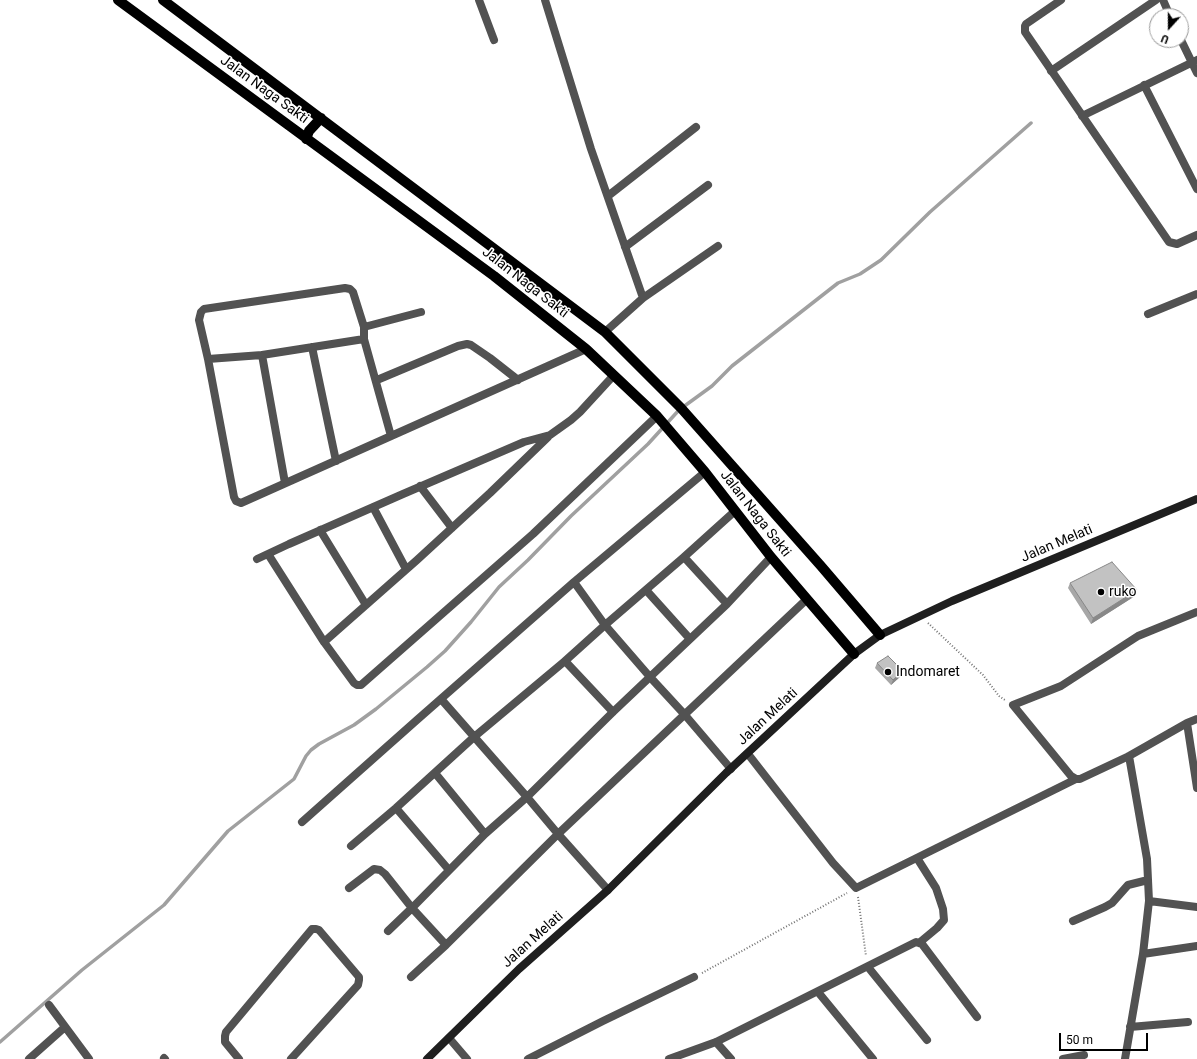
<!DOCTYPE html>
<style>
body{margin:0}
#map{position:relative;width:1197px;height:1059px;overflow:hidden;background:#fff;font-family:Roboto,sans-serif}
canvas{display:block}
.north{position:absolute;left:1149px;top:8px;width:40px;height:40px;box-sizing:border-box;background:#fff;border:1px solid #999;border-radius:50%;rotate:201deg;font-size:11px;font-weight:700;line-height:16px;text-align:center;color:#000}
.north::after{content:'';display:block;margin:auto;width:14px;height:18px;background:#000;clip-path:polygon(50% 0,100% 100%,50% 72%,0 100%)}
.scale{position:absolute;left:1059px;top:1033px;width:89px;height:18px;box-sizing:border-box;border:2px solid #000;border-top:0;padding-left:5px;font-size:12px;line-height:14px;white-space:nowrap;color:#000;-webkit-text-stroke:3px #fff;paint-order:stroke}
</style>
<div id="map">
<canvas width="1197" height="1059"></canvas>
<div class="north">U</div>
<div class="scale">50 m</div>
</div>
<script>
const g = document.querySelector('canvas').getContext('2d');
g.lineJoin = 'round';
const shape = rows => new Path2D(rows.map(r => 'M' + r).join(''));
function stroke(path, color, width, dash) { g.strokeStyle = color; g.lineWidth = width; g.lineCap = dash ? 'butt' : 'round'; g.setLineDash(dash || []); g.stroke(path); }
function fillPath(path, color) { g.fillStyle = color; g.fill(path, 'evenodd'); }
function write(font, color, halo, rows, align = 'center') {
  g.font = font + ' Roboto,sans-serif'; g.lineWidth = 3; g.setLineDash([]); g.textBaseline = 'middle'; g.strokeStyle = halo; g.fillStyle = color; for (const [text, x, y, turn = 0] of rows) {
    g.save(); g.translate(x, y); g.rotate((+turn || 0) * Math.PI / 180); g.textAlign = isNaN(turn) ? turn : align; if (halo) g.strokeText(text, 0, 0); g.fillText(text, 0, 0); g.restore();
  }
}
stroke(shape([
 [0,1042,82,970,164,905,228,831,294,779,306,756,311,750,319,744,354,725,376,709,427,667,445,651,471,622,499,587,528,560,571,516,648,444,679,410,712,386,732,366,838,283,860,274,881,260,930,212,1031,123]
]), '#a0a0a0', 3.5);
stroke(shape([
 [928,623,983,675,999,696,1005,700],
 [858,897,866,956],
 [702,973,847,893]
]), '#747474', 2, [1, 2]);
stroke(shape([
 [479,0,494,40],
 [545,0,591,149,643,298],
 [1061,0,1026,24,1025,26,1025,32,1169,242,1177,244,1197,235],
 [1163,0,1170,16],
 [1181,40,1197,73],
 [1051,71,1156,0],
 [1144,85,1197,189],
 [1082,116,1197,60],
 [608,196,696,127],
 [625,247,708,185],
 [1148,314,1197,294],
 [364,327,421,312],
 [605,332,643,298,718,246],
 [312,347,336,461],
 [262,355,285,483],
 [208,359,262,355,364,339],
 [377,380,458,346,467,344,471,345,490,358,518,380],
 [391,436,364,339,364,327,353,292,350,289,345,288,204,309,201,312,199,320,208,359,234,497,236,501,241,503,586,349],
 [705,472,574,582,605,625,650,677,685,715,731,769],
 [420,486,452,528],
 [373,507,406,569],
 [320,530,366,605],
 [268,554,324,642,354,683,357,685,361,685,533,534,657,416],
 [684,557,727,604],
 [257,559,289,544,403,494,524,442,550,435,571,420,580,412,614,375],
 [646,590,690,639],
 [1197,612,1138,636,1061,686,1013,705,1071,776,1076,779,1080,779,1129,756,1187,723,1197,719],
 [324,642,417,560,490,493,548,437],
 [565,661,613,712],
 [441,699,527,797,558,834,608,890],
 [1187,723,1197,788],
 [748,754,833,863,856,888,1076,779],
 [435,773,485,834],
 [396,808,449,870],
 [302,822,418,719,574,582],
 [351,846,396,808,474,737,565,661,605,625,684,557,735,511],
 [917,858,936,888,943,909,944,920,937,928,919,943],
 [349,888,374,869,380,870,385,874,412,908,485,834,527,797,613,712,727,604,771,557],
 [1149,901,1197,907],
 [1073,921,1105,907,1112,903,1128,885,1148,880],
 [388,931,412,908,446,945],
 [1143,954,1197,946],
 [868,967,927,1040],
 [411,977,446,945,558,834,807,599],
 [818,992,873,1059],
 [49,1005,89,1059],
 [1130,1027,1188,1022],
 [449,1038,467,1059],
 [716,1042,731,1059],
 [164,1058,165,1059],
 [29,1059,65,1027],
 [239,1059,225,1042,225,1036,226,1032,312,929,316,929,319,930,359,977,359,980,358,985,291,1059],
 [528,1059,603,1021,694,977],
 [669,1059,716,1042,916,942,922,944,977,1017],
 [1063,1059,1084,1055],
 [1125,1059,1143,954,1149,901,1147,859,1129,756]
]), '#525252', 8);
stroke(shape([
 [427,1059,519,969,608,890,726,773,854,654,880,635,952,601,1197,499]
]), '#1f1f1f', 8);
stroke(shape([
 [118,0,494,276,586,349,657,416,705,472,771,557,854,654],
 [163,0,605,332,681,408,821,566,880,635],
 [306,139,309,131,321,118]
]), '#000', 10);
fillPath(shape([
 [1070,583,1135,596,1091,624,1068,588],
 [877,663,903,671,901,676,891,685,875,668]
]), '#a7a7a7');
fillPath(shape([
 [1137,590,1135,596,1091,624,1093,618],
 [903,671,901,676,891,685,893,680]
]), '#888');
const building = shape([
 [1112,562,1137,590,1093,618,1070,583,1112,562],
 [888,656,903,671,893,680,877,663,888,656]
]);
fillPath(building, '#c2c2c2');
stroke(building, '#888', 1);
for (const [x, y, r, color] of [
 [1101,592,4,"#000"],
 [888,672,4,"#000"]
]) { const dot = new Path2D(); dot.arc(x, y, r, 0, 2 * Math.PI); g.fillStyle = color; g.fill(dot); stroke(dot, '#fff', 1.5); }
write('14px', '#000', '#fff', [
 ["Jalan Naga Sakti",264,90,36],
 ["Jalan Naga Sakti",525,283,38],
 ["Jalan Naga Sakti",755,514,52],
 ["Jalan Melati",1057,544,-23],
 ["Jalan Melati",768,717,-43],
 ["Jalan Melati",533,940,-42]
]);
write('14px', '#000', '#fff', [
 ["ruko",1109,592],
 ["Indomaret",896,672]
], 'left');
</script>
